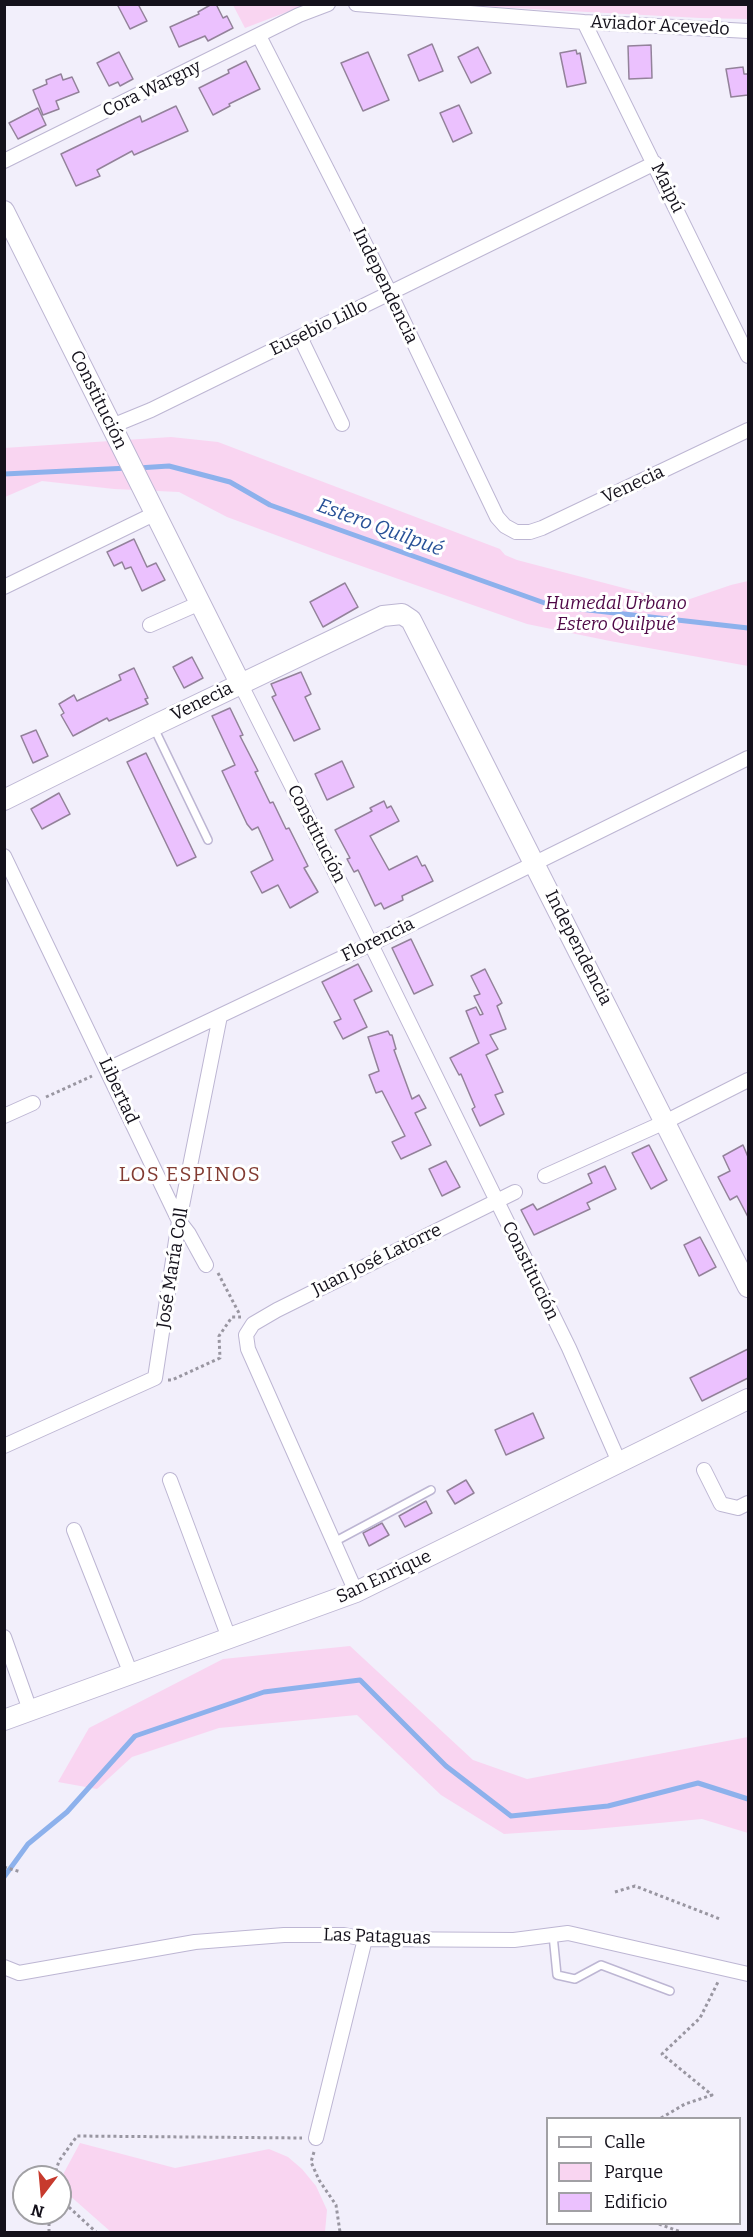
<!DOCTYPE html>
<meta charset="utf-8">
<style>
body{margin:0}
#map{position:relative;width:753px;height:2237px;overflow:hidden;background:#f2effb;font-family:Bitter,serif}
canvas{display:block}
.frame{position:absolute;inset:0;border:6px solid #14111b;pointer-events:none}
.legend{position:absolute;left:546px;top:2117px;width:195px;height:108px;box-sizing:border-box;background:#fff;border:2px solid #a1a0a4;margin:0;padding:8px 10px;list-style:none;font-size:18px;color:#14111b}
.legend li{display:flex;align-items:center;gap:12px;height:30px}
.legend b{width:30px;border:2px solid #a1a0a4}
.north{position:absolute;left:12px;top:2165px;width:60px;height:60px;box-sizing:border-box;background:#fff;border:2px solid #a1a0a4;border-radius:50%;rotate:196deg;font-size:16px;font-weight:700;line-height:24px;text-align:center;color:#14111b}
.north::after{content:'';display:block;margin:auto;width:21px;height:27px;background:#c73a2d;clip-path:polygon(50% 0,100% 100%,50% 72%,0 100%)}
</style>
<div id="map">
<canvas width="753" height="2237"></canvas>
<div class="frame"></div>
<ul class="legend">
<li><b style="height:8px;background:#fff"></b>Calle</li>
<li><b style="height:16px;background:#f9d5f1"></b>Parque</li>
<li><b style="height:16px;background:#ebc1fe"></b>Edificio</li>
</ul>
<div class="north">N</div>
</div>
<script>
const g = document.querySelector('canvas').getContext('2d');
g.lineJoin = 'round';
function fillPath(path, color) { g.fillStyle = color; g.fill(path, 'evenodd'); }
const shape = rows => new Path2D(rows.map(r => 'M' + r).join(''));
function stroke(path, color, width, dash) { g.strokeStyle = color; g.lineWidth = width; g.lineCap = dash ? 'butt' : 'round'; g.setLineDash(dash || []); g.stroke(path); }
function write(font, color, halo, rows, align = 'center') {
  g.font = font + ' Bitter,serif'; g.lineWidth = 6; g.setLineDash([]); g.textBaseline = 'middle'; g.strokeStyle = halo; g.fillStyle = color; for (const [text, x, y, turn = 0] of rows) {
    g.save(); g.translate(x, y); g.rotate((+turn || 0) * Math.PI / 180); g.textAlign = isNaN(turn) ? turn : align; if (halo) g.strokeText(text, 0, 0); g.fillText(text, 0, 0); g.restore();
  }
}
fillPath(shape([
 [233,5,301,5,300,7,245,28],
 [457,5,748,5,748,19,700,18],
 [171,437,218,442,500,549,505,555,517,560,658,597,687,600,731,585,748,581,748,666,610,641,527,624,327,554,227,517,179,492,114,489,42,481,5,497,4,448],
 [350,1646,473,1760,527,1779,748,1737,748,1833,702,1819,584,1830,562,1830,504,1834,441,1795,357,1715,219,1728,132,1757,97,1789,58,1782,89,1728,223,1659],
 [80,2143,175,2168,269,2149,288,2157,302,2169,316,2186,327,2210,325,2232,111,2232,60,2187,60,2180]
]), '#f9d5f1');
stroke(shape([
 [138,468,169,466,230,482,270,505,553,606,748,628],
 [4,474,129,468],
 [4,1877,28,1844,67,1812,135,1736,264,1692,360,1680,446,1766,511,1816,608,1806,698,1783,748,1799]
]), '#8db1ec', 5);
const building = shape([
 [117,4,138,4,147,21,130,29,117,4],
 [212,4,216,4,223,18,227,16,233,28,208,41,205,36,179,47,170,27,199,14,198,12,212,4],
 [432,44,443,71,419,81,408,55,432,44],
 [651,45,652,78,629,79,628,46,651,45],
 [478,47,491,73,471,83,458,57,478,47],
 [576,50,577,54,580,53,586,83,567,87,560,53,576,50],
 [119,52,133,79,120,86,118,82,109,86,97,63,119,52],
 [368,52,389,100,363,111,341,63,368,52],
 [246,61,260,89,229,104,230,106,213,115,199,88,229,73,228,70,246,61],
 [743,67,744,74,748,74,748,95,731,97,726,69,743,67],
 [61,74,63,80,72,77,79,92,56,101,59,109,43,115,33,90,47,84,46,80,61,74],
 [459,105,472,133,453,142,440,113,459,105],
 [176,106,188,131,134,155,132,151,97,170,100,176,76,186,61,154,140,116,142,122,176,106],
 [38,108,46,125,18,139,9,123,38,108],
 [134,539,147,567,156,563,165,580,142,591,131,567,125,569,122,562,114,566,107,552,134,539],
 [345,583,358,607,323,627,310,602,345,583],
 [192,657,203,678,184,688,173,667,192,657],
 [134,668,148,698,145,699,148,704,109,721,107,718,73,736,61,715,64,713,59,704,74,695,77,701,121,680,119,675,134,668],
 [301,672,311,694,305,697,320,729,294,741,272,697,276,695,271,684,301,672],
 [230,708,243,735,240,736,258,771,255,772,270,803,273,802,286,829,289,828,308,866,304,868,318,892,290,908,278,885,262,893,251,872,273,860,258,827,252,830,247,824,222,771,235,765,212,716,230,708],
 [36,730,48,756,33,763,21,736,36,730],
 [146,753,196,857,177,866,127,762,146,753],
 [342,761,354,787,327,800,315,774,342,761],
 [59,793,70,814,42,829,31,809,59,793],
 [384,801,387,808,391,806,399,821,370,836,389,870,417,856,422,866,425,865,433,881,402,896,403,900,384,909,381,903,375,906,358,870,354,872,347,859,350,858,335,830,372,811,370,808,384,801],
 [411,939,433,985,414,994,392,948,411,939],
 [358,964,372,991,354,1000,367,1027,343,1039,334,1022,341,1019,322,982,358,964],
 [485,969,502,1003,497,1006,506,1029,490,1035,498,1049,486,1055,503,1092,495,1095,504,1114,480,1126,472,1109,475,1107,461,1074,459,1075,450,1058,479,1043,466,1011,476,1007,480,1015,483,1014,474,996,480,994,471,976,485,969],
 [388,1031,390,1035,392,1035,396,1049,394,1050,412,1099,419,1095,426,1108,415,1113,431,1145,401,1159,392,1142,405,1136,382,1091,376,1093,369,1075,379,1071,368,1037,388,1031],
 [649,1145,667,1180,651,1189,632,1153,649,1145],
 [743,1145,748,1157,748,1217,737,1196,730,1200,718,1177,730,1171,723,1156,743,1145],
 [446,1161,460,1187,442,1196,429,1169,446,1161],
 [605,1166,616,1189,587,1203,590,1209,534,1235,521,1210,533,1204,537,1210,592,1183,588,1174,605,1166],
 [700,1237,716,1267,699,1276,684,1245,700,1237],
 [748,1349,748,1378,702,1401,690,1378,748,1349],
 [533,1413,544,1438,506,1455,495,1430,533,1413],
 [466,1480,474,1493,455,1504,447,1491,466,1480],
 [426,1501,432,1513,405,1527,399,1516,426,1501],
 [382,1523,389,1535,369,1546,363,1533,382,1523]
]);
fillPath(building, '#ebc1fe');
stroke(building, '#93829a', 1.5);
const lane = shape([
 [154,728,208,840],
 [334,1542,431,1490],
 [553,1935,557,1975,575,1979,601,1965,670,1991]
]);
const street = shape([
 [356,4,584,22,748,31],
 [584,22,748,356],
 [259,36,390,293,497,517,505,526,516,532,530,532,542,528,748,430],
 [4,161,299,15,328,4],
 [300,337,342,424],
 [112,426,151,410,655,163],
 [4,587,154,514],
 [150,625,200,603],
 [240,683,362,926,569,1348,619,1462],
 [4,856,179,1221,189,1234,206,1265],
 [108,1069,371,944,748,758],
 [4,1116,33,1103],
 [545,1176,665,1122,748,1080],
 [4,1446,155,1378,179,1221,220,1016],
 [704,1470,721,1504,738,1508,748,1503],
 [170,1480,229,1638],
 [74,1530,131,1674],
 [356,1592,248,1349,246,1335,253,1324,277,1310,515,1192],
 [4,1637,30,1710],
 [4,1967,19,1973,195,1942,284,1935,344,1935,365,1939,514,1940,568,1933,748,1974],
 [316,2138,365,1939]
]);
const secondary = shape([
 [4,211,240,683],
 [4,800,153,726,383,616,402,614,411,620,748,1287],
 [4,1720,356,1592,748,1399]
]);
stroke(lane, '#bdb6d3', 10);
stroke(street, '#bdb6d3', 16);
stroke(secondary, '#bdb6d3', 22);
stroke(shape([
 [46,1097,92,1076],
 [218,1273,240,1315],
 [168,1380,172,1380,220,1358,219,1336,232,1317,241,1317],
 [4,1867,21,1872],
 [615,1892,635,1886,720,1919],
 [661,2118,685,2104,712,2095,662,2054,700,2018,718,1982],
 [314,2152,311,2162,319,2180,336,2205,340,2232],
 [54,2177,59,2161,77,2136,302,2138],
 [60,2199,96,2232],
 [659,2224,681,2232],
 [49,2232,49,2213]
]), '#9996a1', 3, [3, 3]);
stroke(lane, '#fff', 7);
stroke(street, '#fff', 14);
stroke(secondary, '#fff', 20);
write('18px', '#14111b', '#fff', [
 ["Aviador Acevedo",660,26,3],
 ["Cora Wargny",152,89,-26],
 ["Maipú",667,188,64],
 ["Independencia",385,286,64],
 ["Eusebio Lillo",319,328,-26],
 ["Constitución",98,400,64],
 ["Venecia",633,485,-25],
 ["Venecia",202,702,-26],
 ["Constitución",316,834,63],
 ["Florencia",378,940,-26],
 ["Independencia",578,948,63],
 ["Libertad",118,1091,65],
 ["Juan José Latorre",377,1260,-26],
 ["José María Coll",173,1268,-81],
 ["Constitución",530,1271,64],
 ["San Enrique",384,1577,-25],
 ["Las Pataguas",377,1937,2]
]);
write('italic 18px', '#4f0847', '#fff', [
 ["Humedal Urbano",616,604],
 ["Estero Quilpué",616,625]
]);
write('italic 20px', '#285197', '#fff', [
 ["Estero Quilpué",380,528,20]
]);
g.letterSpacing = '1.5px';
write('20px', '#823b32', '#fff', [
 ["LOS ESPINOS",190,1175]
]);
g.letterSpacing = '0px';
</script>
